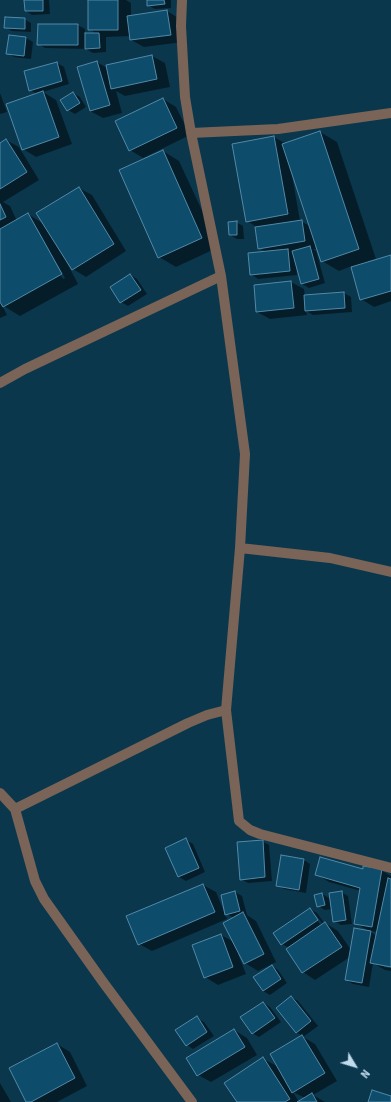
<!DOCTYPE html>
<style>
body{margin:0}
#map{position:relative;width:391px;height:1102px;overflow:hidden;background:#0b374d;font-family:"Source Sans 3",sans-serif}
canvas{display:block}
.north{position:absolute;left:335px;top:1046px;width:40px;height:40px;-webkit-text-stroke:3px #0b374d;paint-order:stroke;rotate:128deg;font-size:11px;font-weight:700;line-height:16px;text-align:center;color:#bfdbec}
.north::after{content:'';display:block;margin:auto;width:14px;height:18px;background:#bfdbec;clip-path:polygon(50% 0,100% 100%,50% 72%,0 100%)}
</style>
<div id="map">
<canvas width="391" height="1102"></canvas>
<div class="north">N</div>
</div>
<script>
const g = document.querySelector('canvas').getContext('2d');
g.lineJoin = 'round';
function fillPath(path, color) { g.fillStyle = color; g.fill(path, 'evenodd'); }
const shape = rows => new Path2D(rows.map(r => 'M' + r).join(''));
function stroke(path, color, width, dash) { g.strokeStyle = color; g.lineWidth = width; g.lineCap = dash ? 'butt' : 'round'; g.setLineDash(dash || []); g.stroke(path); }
fillPath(shape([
 [25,0,49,0,50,14,32,15,26,11],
 [89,0,126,0,131,3,131,16,167,11,180,19,183,42,144,47,131,40,131,36,106,37,106,52,93,53,86,49,45,48,38,44,39,25,78,25,85,29,85,34,97,34,89,29],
 [148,0,171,0,171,8,155,9,148,5],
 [24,19,31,23,31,32,12,31,5,27],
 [10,36,26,38,33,42,31,59,14,57,7,53],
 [152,56,165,63,170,87,125,96,116,91,122,113,103,118,90,111,97,62,107,68],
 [57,63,64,67,69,84,43,92,56,100,72,144,36,157,23,149,37,94,30,90],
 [0,93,7,112,0,114],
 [73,93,80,97,86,107,75,114,68,110],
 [163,99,176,107,190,135,143,158,130,150],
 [320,132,337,142,376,259,368,261,368,263,391,256,391,301,374,307,361,299,352,266,339,271,322,261,317,246,315,247,316,249,313,249,316,251,325,283,309,288,302,284,297,264,296,265,297,275,258,279,251,274,266,252,259,248,258,228,247,221,274,137,286,144],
 [292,175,310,226,300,221],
 [6,140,19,147,39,180,3,202,10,206,17,221,28,214,44,224,79,188,92,195,126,251,86,277,73,269,67,261,66,261,78,284,20,316,2,305,7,315,0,318,0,144],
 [35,228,37,228,65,278,63,279],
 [163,151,179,161,219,247,176,267,159,257],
 [236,222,243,226,244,239,237,239,230,235],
 [130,275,137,279,147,294,128,306,121,302],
 [291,282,304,289,305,296,344,293,351,297,352,312,313,315,306,311,307,315,270,319,257,312],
 [186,840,193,844,205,872,186,881,179,877],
 [262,841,269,845,272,881,248,883,241,879],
 [304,860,310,864,306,893,284,889,277,885],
 [381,870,391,876,391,966,384,965,384,967,391,968,391,971,385,970,373,963,369,987,353,984,346,980,350,957,315,980,303,972,289,948,282,944,310,909,317,913,325,924,325,923,338,931,351,950,371,932,377,936,378,932,369,931,355,923,361,891,329,882,316,874,364,871],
 [313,914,315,914,322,923,320,924],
 [203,885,216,892,227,919,152,951,139,944],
 [235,892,242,896,247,915,256,921,276,962,258,971,245,963,239,953,238,954,246,974,218,985,205,977,221,935,234,942,234,918,225,913],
 [341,892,348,896,352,924,341,925,334,921,332,909,325,910,318,906,322,894,331,899],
 [272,966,278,970,287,983,270,995,263,991],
 [291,997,298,1001,318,1026,303,1037,315,1044,337,1081,313,1095,325,1102,238,1102,263,1059,279,1067,271,1055,303,1036,297,1033,278,1008],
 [293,1092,305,1098,299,1102],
 [263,1003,270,1007,281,1022,259,1037,252,1033],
 [197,1018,204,1022,214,1036,193,1049,187,1045],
 [234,1030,247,1038,257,1055,211,1082,198,1075],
 [57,1044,70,1052,87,1086,57,1102,27,1102],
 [0,1083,11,1102,0,1102]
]), '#0007');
const building = shape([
 [24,0,43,0,43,11,25,11,24,0],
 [88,0,118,0,118,30,88,30,88,0],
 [147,0,164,0,165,4,147,6,147,0],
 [167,10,171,35,130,40,127,16,167,10],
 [5,17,25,18,25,29,4,28,5,17],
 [38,24,78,24,78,45,37,45,38,24],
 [85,33,99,33,100,48,85,49,85,33],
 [9,35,26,37,24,56,6,54,9,35],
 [152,55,157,79,111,89,106,65,152,55],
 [97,61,110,105,90,111,77,67,97,61],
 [57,62,62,81,29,91,24,71,57,62],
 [43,91,59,137,22,150,6,104,43,91],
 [73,92,80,103,67,111,60,100,73,92],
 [163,98,177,128,129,151,115,121,163,98],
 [320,131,359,249,321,262,282,144,320,131],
 [274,136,288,214,246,222,232,144,274,136],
 [6,139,27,172,0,189,0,143,6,139],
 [163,150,202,238,158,258,119,170,163,150],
 [79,187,114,244,72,270,36,213,79,187],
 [0,204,6,217,0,220,0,204],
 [28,213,62,274,3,307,0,302,0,229,28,213],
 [302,220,305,241,258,249,255,227,302,220],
 [237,221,237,235,229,235,228,222,237,221],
 [310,246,319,279,301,284,292,251,310,246],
 [288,249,290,271,250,275,248,253,288,249],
 [391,255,391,291,360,300,351,267,391,255],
 [130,274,141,290,120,303,110,287,130,274],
 [291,281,294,308,256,312,254,285,291,281],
 [344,292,345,308,305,311,304,295,344,292],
 [186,838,199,868,178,877,165,848,186,838],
 [263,840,265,877,240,880,237,842,263,840],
 [281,855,304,859,299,890,276,886,281,855],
 [320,857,363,869,363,866,382,869,372,927,354,924,360,888,315,875,320,857],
 [388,878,391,879,391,967,370,963,388,878],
 [203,884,215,912,138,945,126,916,203,884],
 [235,891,240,911,225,915,221,895,235,891],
 [342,891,346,920,333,922,329,893,342,891],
 [322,893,325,905,317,907,314,895,322,893],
 [310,908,318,920,281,945,273,933,310,908],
 [243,912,264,954,244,964,223,923,243,912],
 [325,922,342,947,302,973,286,949,325,922],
 [354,928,371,931,362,983,345,980,354,928],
 [221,934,233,967,204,978,192,945,221,934],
 [272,965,281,979,263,991,253,977,272,965],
 [291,996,311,1021,296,1033,276,1008,291,996],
 [263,1002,275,1018,252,1034,240,1017,263,1002],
 [197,1016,207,1032,186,1046,175,1030,197,1016],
 [234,1029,245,1047,197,1076,186,1058,234,1029],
 [302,1035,325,1073,292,1093,270,1054,302,1035],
 [57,1043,75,1078,31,1102,26,1102,9,1068,57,1043],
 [263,1057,290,1099,285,1102,237,1102,224,1083,263,1057],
 [372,1090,391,1096,391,1102,368,1102,372,1090],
 [312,1093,317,1102,297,1102,312,1093]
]);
fillPath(building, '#0d4c6a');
stroke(building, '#5289a8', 1);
stroke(shape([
 [182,0,181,26,185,97,191,133,221,276,245,454,240,548,226,710,239,821,250,830,260,834,391,868],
 [191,133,278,129,391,113],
 [0,383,25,369,221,276],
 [240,548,330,558,391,572],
 [0,793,15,809,35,881,44,899,103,982,192,1102],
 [15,809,188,723,207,715,226,710]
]), '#796457', 10);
</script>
